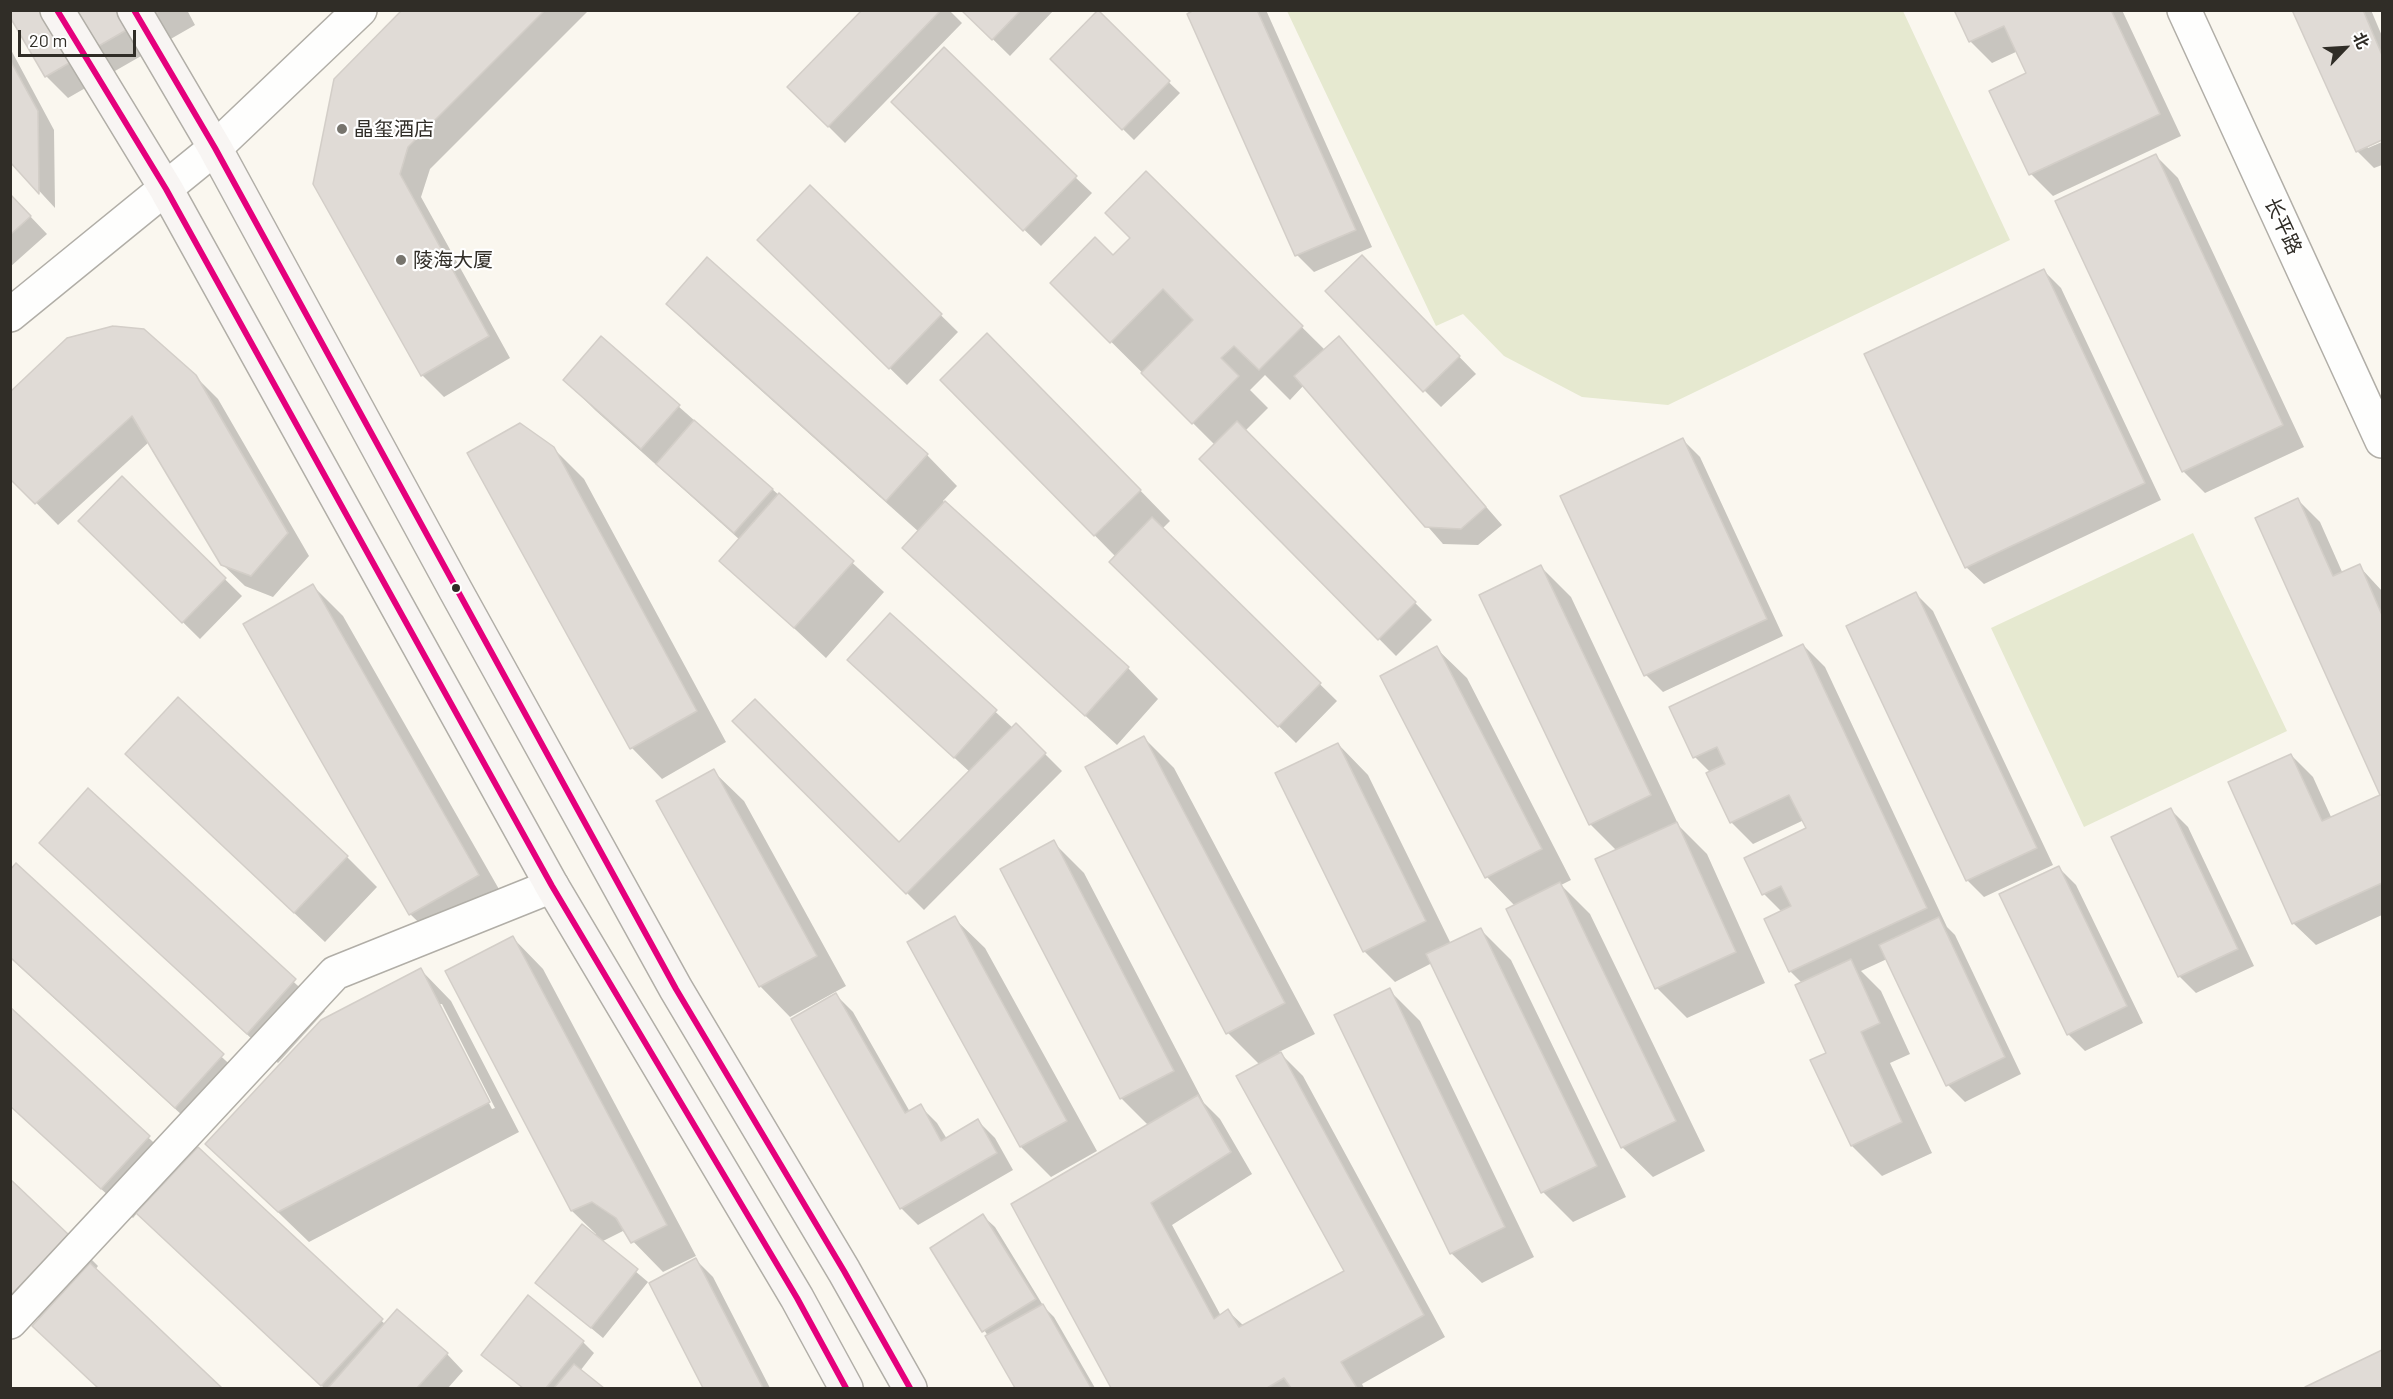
<!DOCTYPE html>
<meta charset="utf-8">
<style>
body{margin:0}
#map{position:relative;width:2393px;height:1399px;overflow:hidden;background:#faf7ef;font-family:Barlow,"Noto Sans SC",sans-serif}
canvas{display:block}
.frame{position:absolute;inset:0;border:12px solid #302d27;pointer-events:none}
.north{position:absolute;left:2315px;top:18px;width:60px;height:60px;-webkit-text-stroke:4px #fff;paint-order:stroke;rotate:65deg;font-size:16px;font-weight:700;line-height:24px;text-align:center;color:#302d27}
.north::after{content:'';display:block;margin:auto;width:21px;height:27px;background:#302d27;clip-path:polygon(50% 0,100% 100%,50% 72%,0 100%)}
.scale{position:absolute;left:18px;top:30px;width:118px;height:27px;box-sizing:border-box;border:3px solid #302d27;border-top:0;padding-left:8px;font-size:18px;line-height:21px;white-space:nowrap;color:#302d27;-webkit-text-stroke:4px #fff;paint-order:stroke}
</style>
<div id="map">
<canvas width="2393" height="1399"></canvas>
<div class="frame"></div>
<div class="north">北</div>
<div class="scale">20 m</div>
</div>
<script>
const g = document.querySelector('canvas').getContext('2d');
g.lineJoin = 'round';
function fillPath(path, color) { g.fillStyle = color; g.fill(path, 'evenodd'); }
const shape = rows => new Path2D(rows.map(r => 'M' + r).join(''));
function stroke(path, color, width, dash) { g.strokeStyle = color; g.lineWidth = width; g.lineCap = dash ? 'butt' : 'round'; g.setLineDash(dash || []); g.stroke(path); }
function write(font, color, halo, rows, align = 'center') {
  g.font = font + ' Barlow,"Noto Sans SC",sans-serif'; g.lineWidth = 4.5; g.setLineDash([]); g.textBaseline = 'middle'; g.strokeStyle = halo; g.fillStyle = color; for (const [text, x, y, turn = 0] of rows) {
    g.save(); g.translate(x, y); g.rotate((+turn || 0) * Math.PI / 180); g.textAlign = isNaN(turn) ? turn : align; if (halo) g.strokeText(text, 0, 0); g.fillText(text, 0, 0); g.restore();
  }
}
fillPath(shape([
 [1287,11,1903,11,2010,240,1668,405,1582,397,1504,356,1463,314,1436,326],
 [2193,533,2287,731,2084,827,1991,628]
]), '#e6e9d0');
fillPath(shape([
 [10,10,187,10,195,25,68,98,46,76,10,14],
 [404,10,589,10,430,169,421,197,510,358,444,397,422,375,315,184],
 [864,10,949,10,962,23,845,143,789,87],
 [963,10,1054,10,1010,56],
 [1197,10,1266,10,1372,247,1314,272,1297,255,1189,14],
 [1955,10,2122,10,2181,136,2053,196,2031,174,1991,91,2028,74,2018,51,1992,63,1970,41],
 [2294,10,2371,10,2382,36,2382,138,2367,146,2368,148,2382,142,2382,165,2374,168,2357,151],
 [1097,13,1180,93,1134,140,1052,59],
 [10,48,54,130,55,208,10,159],
 [893,102,1075,177,1092,193,1041,246],
 [2156,156,2178,178,2304,447,2205,493,2183,471],
 [1146,173,1325,350,1339,338,1502,525,1478,545,1443,544,1304,385,1290,400,1265,375,1250,390,1268,408,1245,431,1432,620,1396,656,1201,459,1215,445,1052,283,1113,257,1132,238],
 [810,187,958,332,907,385,759,240],
 [10,195,47,234,10,267],
 [707,260,927,455,957,486,943,501,1128,668,1158,699,1117,745,904,548,919,532,698,334,668,304],
 [2044,271,2061,288,2161,500,1984,584,1966,567],
 [1379,274,1476,374,1441,407,1424,390],
 [601,338,780,496,884,592,826,658,722,561,740,540,595,410,565,380],
 [1018,365,1170,521,1162,529,1337,701,1296,743,1111,562,1116,557,942,380],
 [195,376,218,399,309,556,273,597,245,586,222,564,149,442,58,525,10,476],
 [1683,440,1700,457,1783,636,1663,692,1646,675],
 [553,448,584,479,726,742,662,779,632,748,469,453],
 [122,478,242,596,200,639,80,521],
 [2298,500,2320,522,2343,574,2359,566,2382,591,2382,915,2316,945,2293,923,2291,755,2313,777,2332,819,2382,796,2257,519],
 [1541,567,1571,597,1679,826,1707,854,1765,983,1687,1018,1657,988,1617,851,1590,824],
 [313,586,343,616,508,905,441,944,410,914],
 [1916,594,1933,611,2053,865,1984,897,1967,880],
 [890,615,1013,728,1016,725,1062,771,924,910,735,721,899,844,970,772,866,677],
 [1803,645,1825,667,1947,927,1955,935,2021,1074,1965,1102,1948,1085,1887,959,1861,971,1881,991,1910,1054,1890,1063,1932,1153,1882,1176,1852,1146,1828,1053,1802,983,1790,971,1782,912,1764,894,1808,829,1804,820,1753,844,1731,822,1710,772,1695,757],
 [1436,648,1467,678,1571,880,1561,885,1590,914,1705,1151,1653,1177,1622,1147,1515,906,1487,877,1382,677],
 [1144,738,1174,768,1315,1034,1279,1052,1303,1076,1445,1337,1362,1384,1364,1388,1112,1388,1108,1381,1149,1126,1121,1098,1053,842,1084,873,1204,1103,1220,1119,1252,1174,1172,1225,1221,1316,1228,1311,1244,1326,1346,1272,1260,1065,1228,1033],
 [1338,744,1368,775,1451,944,1481,930,1511,960,1626,1197,1573,1222,1543,1192,1432,963,1395,982,1365,952,1277,774],
 [713,771,744,801,846,986,790,1017,760,986],
 [157,784,347,857,377,887,325,942],
 [88,791,325,1011,278,1063,72,873],
 [2171,810,2188,827,2254,966,2196,993,2179,976],
 [16,866,253,1086,206,1137,10,958,10,872],
 [2059,868,2076,885,2143,1023,2085,1051,2068,1034],
 [954,918,985,948,1097,1151,1051,1177,1021,1147,909,943],
 [513,938,543,969,696,1256,663,1272,623,1231,601,1242,648,1282,603,1338,537,1283,596,1234,572,1211,447,972],
 [421,970,451,1001,519,1132,309,1242,207,1144],
 [438,1004,442,1004,495,1108,492,1109],
 [1389,990,1420,1021,1534,1257,1482,1283,1451,1253],
 [836,995,853,1012,910,1112,920,1106,937,1123,947,1139,978,1121,995,1138,1013,1170,918,1225,901,1208],
 [10,1009,180,1167,198,1149,386,1325,447,1354,463,1371,448,1388,324,1388,138,1212,133,1218,10,1106],
 [983,1216,995,1227,1044,1307,1054,1317,1095,1388,1016,1388,988,1336,932,1248],
 [68,1236,98,1266,95,1270,220,1388,98,1388,64,1356,40,1319,10,1291],
 [696,1260,713,1277,770,1388,705,1388,651,1283],
 [583,1342,594,1353,580,1371,602,1388,522,1388,483,1354],
 [2382,1352,2382,1388,2307,1388]
]), '#0003');
const building = shape([
 [10,10,161,10,45,77,10,17,10,10],
 [402,10,545,10,408,147,400,174,489,336,421,376,313,184,334,79,402,10],
 [862,10,941,10,828,127,787,87,862,10],
 [961,10,1021,10,992,40,961,10],
 [1098,10,1170,81,1122,130,1050,59,1098,10],
 [1194,10,1257,10,1356,230,1295,256,1187,14,1194,10],
 [1954,10,2111,10,2160,114,2029,175,1989,91,2026,73,2004,26,1969,42,1954,10],
 [2292,10,2363,10,2382,55,2382,140,2356,152,2292,10],
 [944,47,1077,176,1023,231,891,102,944,47],
 [10,60,38,111,39,194,10,162,10,60],
 [2156,154,2283,425,2182,472,2055,201,2156,154],
 [1146,171,1303,326,1259,370,1234,346,1221,358,1239,376,1192,424,1141,373,1193,320,1163,289,1110,343,1050,283,1095,237,1113,255,1130,238,1105,213,1146,171],
 [810,185,942,314,889,369,757,240,810,185],
 [10,194,31,216,10,235,10,194],
 [1362,255,1460,356,1423,392,1325,291,1362,255],
 [707,257,928,454,886,501,666,304,707,257],
 [2044,269,2145,483,1965,568,1864,354,2044,269],
 [113,326,144,329,196,375,288,533,251,576,221,565,132,416,35,504,10,479,10,392,67,338,113,326],
 [987,333,1141,490,1094,536,940,380,987,333],
 [601,336,680,405,641,449,563,380,601,336],
 [1339,336,1486,507,1461,529,1425,527,1294,376,1339,336],
 [694,420,773,489,734,533,656,464,694,420],
 [1237,421,1416,602,1378,640,1199,459,1237,421],
 [520,423,554,447,697,711,630,749,467,453,520,423],
 [1683,438,1767,619,1644,676,1560,496,1683,438],
 [122,476,226,578,182,623,78,521,122,476],
 [779,493,854,561,794,628,719,561,779,493],
 [2298,498,2333,576,2360,564,2382,615,2382,883,2292,924,2228,782,2291,754,2322,821,2380,795,2255,518,2298,498],
 [945,501,1129,667,1085,716,902,548,945,501],
 [1152,517,1321,683,1278,727,1109,562,1152,517],
 [1541,565,1651,795,1589,825,1479,595,1541,565],
 [313,584,479,875,409,915,243,624,313,584],
 [1916,592,2037,848,1966,881,1846,626,1916,592],
 [890,613,997,710,954,758,847,660,890,613],
 [1803,644,1927,908,1789,972,1764,919,1791,906,1781,886,1762,895,1744,858,1806,828,1789,795,1730,823,1706,773,1725,764,1717,747,1693,758,1669,707,1803,644],
 [1437,646,1542,849,1485,878,1380,676,1437,646],
 [178,697,348,856,294,913,125,754,178,697],
 [755,699,899,842,1016,723,1046,753,906,894,732,721,755,699],
 [1144,736,1285,1003,1226,1034,1085,767,1144,736],
 [1338,743,1426,921,1363,952,1275,773,1338,743],
 [714,769,817,956,759,987,656,801,714,769],
 [88,788,296,979,247,1034,39,843,88,788],
 [2171,808,2238,949,2178,977,2111,837,2171,808],
 [1677,822,1736,952,1655,989,1595,859,1677,822],
 [1054,840,1174,1071,1120,1099,1000,869,1054,840],
 [16,863,224,1054,175,1108,10,957,10,870,16,863],
 [2059,866,2127,1006,2067,1035,1999,894,2059,866],
 [1560,882,1676,1121,1621,1148,1506,909,1560,882],
 [955,916,1067,1121,1020,1147,907,942,955,916],
 [1939,917,2005,1057,1946,1086,1879,945,1939,917],
 [1481,928,1597,1166,1541,1193,1426,954,1481,928],
 [513,936,667,1225,631,1243,616,1218,592,1202,571,1211,445,971,513,936],
 [1851,959,1880,1023,1861,1032,1902,1122,1851,1146,1810,1060,1826,1053,1795,985,1851,959],
 [421,968,490,1102,278,1212,205,1144,321,1020,421,968],
 [1390,988,1505,1227,1450,1254,1334,1015,1390,988],
 [836,993,905,1113,921,1104,941,1141,978,1119,997,1153,900,1209,791,1019,836,993],
 [10,1007,150,1136,101,1189,10,1106,10,1007],
 [1281,1052,1424,1315,1341,1362,1357,1388,1291,1388,1284,1378,1267,1388,1111,1388,1011,1204,1198,1095,1231,1152,1151,1203,1214,1319,1228,1309,1239,1327,1344,1271,1236,1076,1281,1052],
 [198,1147,383,1319,321,1386,136,1213,198,1147],
 [10,1179,69,1235,12,1294,10,1292,10,1179],
 [983,1214,1036,1299,982,1332,930,1248,983,1214],
 [582,1224,638,1269,591,1328,535,1283,582,1224],
 [696,1258,763,1388,703,1388,649,1283,696,1258],
 [90,1263,222,1388,98,1388,32,1326,90,1263],
 [528,1295,584,1341,546,1388,523,1388,481,1355,528,1295],
 [1043,1304,1091,1388,1015,1388,985,1336,1043,1304],
 [397,1309,448,1353,417,1388,328,1388,397,1309],
 [2382,1350,2382,1388,2306,1388,2305,1387,2382,1350],
 [574,1364,604,1388,554,1388,574,1364]
]);
fillPath(building, '#e0dbd6');
stroke(building, '#d3cec8', 1.5);
const minor = shape([
 [10,315,215,148,360,10],
 [10,1322,335,973,552,886]
]);
const tertiary = shape([
 [2184,10,2382,441]
]);
const secondary = shape([
 [57,10,166,189,552,886,797,1298,846,1388],
 [134,10,215,148,456,591,676,989,844,1271,910,1388]
]);
stroke(minor, '#b1aea7', 36);
stroke(tertiary, '#b1aea7', 36);
stroke(secondary, '#b1aea7', 36);
stroke(minor, '#fefefd', 33);
stroke(tertiary, '#fefefd', 33);
stroke(secondary, '#f8f5f3', 33);
stroke(shape([
 [57,10,166,189,552,886,797,1298,846,1388],
 [134,10,215,148,676,989,844,1271,910,1388]
]), '#e5007d', 6);
for (const [x, y, r, color] of [
 [342,129,6,"#77746d"],
 [401,260,6,"#77746d"],
 [456,588,5,"#302d27"]
]) { const dot = new Path2D(); dot.arc(x, y, r, 0, 2 * Math.PI); g.fillStyle = color; g.fill(dot); stroke(dot, '#fff', 2); }
write('20px', '#302d27', '#fff', [
 ["晶玺酒店",354,129],
 ["陵海大厦",413,260]
], 'left');
write('20px', '#302d27', '#fff', [
 ["长平路",2283,226,65]
]);
</script>
